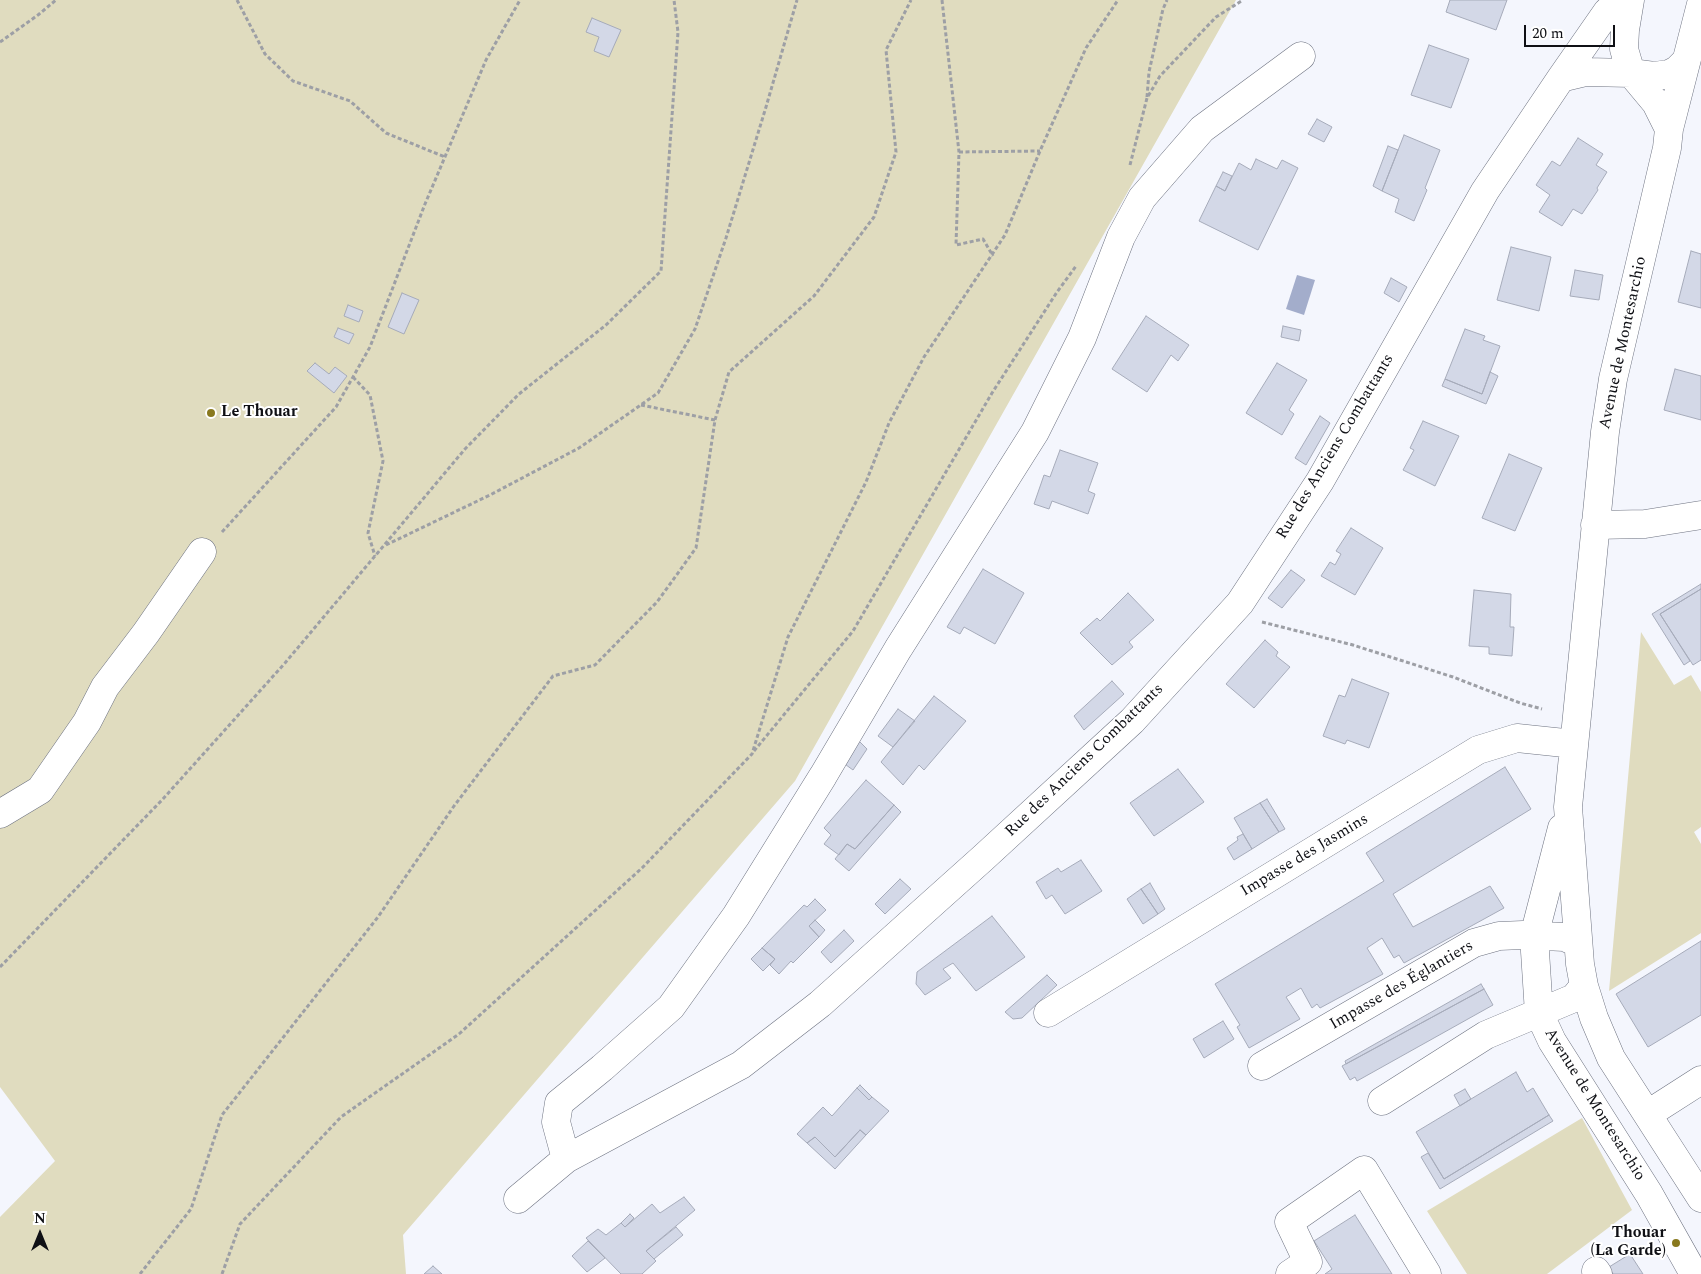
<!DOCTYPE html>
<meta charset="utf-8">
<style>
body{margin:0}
#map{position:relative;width:1701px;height:1274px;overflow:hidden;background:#f4f6fd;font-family:Spectral,serif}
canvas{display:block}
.north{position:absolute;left:15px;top:1209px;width:50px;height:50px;-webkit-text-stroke:4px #fff;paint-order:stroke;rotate:0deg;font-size:14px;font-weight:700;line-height:20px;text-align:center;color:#0f1015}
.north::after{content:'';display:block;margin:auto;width:18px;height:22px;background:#0f1015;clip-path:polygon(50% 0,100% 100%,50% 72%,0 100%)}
.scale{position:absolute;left:1524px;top:25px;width:91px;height:22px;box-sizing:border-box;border:2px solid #0f1015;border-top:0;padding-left:6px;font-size:15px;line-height:18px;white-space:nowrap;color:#0f1015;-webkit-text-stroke:4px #fff;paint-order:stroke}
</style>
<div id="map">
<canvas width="1701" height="1274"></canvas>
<div class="north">N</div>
<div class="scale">20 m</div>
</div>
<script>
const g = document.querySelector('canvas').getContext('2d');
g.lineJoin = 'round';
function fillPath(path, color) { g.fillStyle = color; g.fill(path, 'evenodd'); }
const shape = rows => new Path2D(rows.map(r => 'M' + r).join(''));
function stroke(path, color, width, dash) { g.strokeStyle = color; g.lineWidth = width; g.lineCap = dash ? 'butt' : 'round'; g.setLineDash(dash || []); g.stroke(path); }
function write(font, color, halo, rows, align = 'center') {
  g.font = font + ' Spectral,serif'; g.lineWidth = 4; g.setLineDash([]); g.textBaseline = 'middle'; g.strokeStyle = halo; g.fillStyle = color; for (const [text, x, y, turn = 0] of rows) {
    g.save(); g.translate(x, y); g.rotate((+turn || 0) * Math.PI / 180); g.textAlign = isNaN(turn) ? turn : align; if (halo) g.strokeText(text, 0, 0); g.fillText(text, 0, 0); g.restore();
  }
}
fillPath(shape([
 [0,0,1236,0,795,781,403,1235,406,1274,0,1274,0,1217,55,1161,0,1087],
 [1641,632,1674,685,1691,675,1701,692,1701,827,1694,832,1701,844,1701,933,1609,991],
 [1582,1118,1632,1210,1547,1274,1467,1274,1427,1211]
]), '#e0dcbf');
fillPath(shape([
 [1297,275,1315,280,1304,315,1286,309]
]), '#a3adcb');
const building = shape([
 [1450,0,1507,0,1496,30,1446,12,1450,0],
 [592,18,621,30,609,57,594,51,599,37,586,32,592,18],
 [1429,45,1469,59,1451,108,1411,95,1429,45],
 [1317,119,1332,127,1324,142,1308,134,1317,119],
 [1404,135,1440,150,1425,188,1427,190,1414,221,1395,212,1399,199,1382,191,1404,135],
 [1578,138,1603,154,1596,165,1607,172,1597,188,1598,190,1582,214,1573,209,1562,226,1539,212,1550,195,1536,185,1552,161,1560,166,1578,138],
 [1388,146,1398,150,1382,191,1373,186,1388,146],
 [1256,159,1277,169,1282,160,1298,168,1258,250,1199,221,1216,186,1225,191,1239,163,1251,170,1256,159],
 [1223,172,1232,176,1225,191,1216,186,1223,172],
 [1511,247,1551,257,1539,311,1497,300,1511,247],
 [1691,251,1701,254,1701,308,1678,302,1691,251],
 [1575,270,1603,275,1599,300,1570,296,1575,270],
 [1391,278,1407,287,1399,302,1384,293,1391,278],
 [402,293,419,300,404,334,388,327,402,293],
 [348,305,363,311,359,322,344,316,348,305],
 [1146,316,1189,345,1178,361,1171,355,1147,392,1112,369,1146,316],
 [1283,326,1301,330,1299,341,1281,337,1283,326],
 [338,328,354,334,349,344,334,337,338,328],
 [1465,329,1485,336,1483,340,1500,346,1482,394,1445,379,1465,329],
 [315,363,329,374,335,367,347,376,334,393,307,371,315,363],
 [1277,363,1307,380,1289,410,1294,414,1282,435,1246,413,1277,363],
 [1675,369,1701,376,1701,420,1664,410,1675,369],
 [1490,372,1498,376,1486,404,1442,386,1445,379,1482,394,1490,372],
 [1320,416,1330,423,1306,465,1295,458,1320,416],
 [1423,421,1459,436,1435,486,1403,470,1414,450,1410,448,1423,421],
 [1060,450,1098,463,1088,491,1095,494,1088,514,1052,501,1049,509,1034,504,1044,475,1050,477,1060,450],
 [1509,454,1542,468,1515,531,1482,518,1509,454],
 [1351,528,1383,548,1355,595,1321,576,1330,562,1335,565,1341,554,1336,551,1351,528],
 [983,569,1024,593,995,644,964,627,960,634,947,627,983,569],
 [1291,570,1305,580,1282,608,1268,598,1291,570],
 [1701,584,1701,589,1660,614,1690,661,1684,665,1652,614,1701,584],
 [1701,589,1701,660,1693,665,1660,614,1701,589],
 [1474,590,1511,594,1510,627,1514,627,1512,656,1489,654,1489,647,1469,646,1474,590],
 [1128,593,1154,620,1129,642,1133,647,1112,665,1080,633,1097,618,1100,621,1128,593],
 [1265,640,1278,652,1276,656,1290,667,1254,708,1226,684,1265,640],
 [1352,679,1389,693,1369,748,1347,740,1345,744,1323,736,1339,695,1345,697,1352,679],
 [1112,681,1124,694,1084,730,1074,716,1112,681],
 [934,696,966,721,924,770,919,765,903,785,881,762,934,696],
 [898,709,915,721,893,747,878,736,898,709],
 [857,739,867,749,853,770,842,762,857,739],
 [1505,767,1531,809,1393,894,1413,927,1490,886,1504,908,1404,963,1399,955,1394,958,1382,938,1367,948,1383,974,1320,1008,1317,1004,1312,1008,1301,988,1286,997,1300,1019,1249,1048,1237,1027,1240,1025,1215,984,1384,881,1366,853,1505,767],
 [1178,769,1204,802,1154,836,1130,803,1178,769],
 [866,780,894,805,855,849,847,844,839,855,824,844,831,835,824,828,866,780],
 [1267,799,1285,829,1279,832,1260,803,1267,799],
 [1260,803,1279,832,1252,849,1234,818,1260,803],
 [894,805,901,812,849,871,835,859,847,844,855,849,894,805],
 [1243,834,1252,849,1234,860,1227,848,1238,840,1237,837,1243,834],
 [1081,860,1102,891,1065,914,1052,895,1046,899,1036,882,1058,868,1061,872,1081,860],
 [900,879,911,889,885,914,875,904,900,879],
 [1150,883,1165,909,1158,914,1141,889,1150,883],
 [1141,889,1158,914,1143,924,1127,899,1141,889],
 [815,899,826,910,809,926,819,937,793,963,791,961,779,974,770,965,775,959,762,948,804,905,807,907,815,899],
 [992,916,1025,957,976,991,953,963,943,969,951,978,925,995,916,984,917,972,992,916],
 [815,920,825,930,819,937,809,926,815,920],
 [844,930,854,941,831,963,821,952,844,930],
 [1701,941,1701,1015,1648,1047,1616,994,1701,941],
 [762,948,775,959,763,971,751,959,762,948],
 [1047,975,1057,985,1022,1018,1013,1019,1005,1012,1047,975],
 [1481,984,1484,989,1346,1064,1345,1061,1481,984],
 [1484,989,1493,1005,1357,1081,1355,1077,1350,1080,1342,1066,1484,989],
 [1223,1021,1234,1039,1204,1058,1193,1039,1223,1021],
 [1516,1072,1527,1092,1533,1088,1549,1115,1444,1179,1416,1132,1516,1072],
 [860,1085,872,1097,869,1100,857,1088,860,1085],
 [857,1088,869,1100,872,1097,889,1111,866,1135,860,1130,835,1157,815,1137,807,1143,797,1134,823,1107,832,1116,857,1088],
 [1465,1089,1471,1099,1460,1106,1454,1095,1465,1089],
 [1549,1115,1553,1121,1440,1189,1421,1157,1428,1153,1444,1179,1549,1115],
 [860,1130,866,1135,835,1169,807,1143,815,1137,835,1157,860,1130],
 [684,1197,695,1210,646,1251,656,1261,642,1274,621,1274,586,1238,598,1229,606,1235,621,1223,625,1227,652,1204,660,1213,684,1197],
 [630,1214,634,1218,625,1227,621,1223,630,1214],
 [1355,1215,1392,1274,1325,1274,1332,1269,1314,1241,1355,1215],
 [676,1227,683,1235,654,1259,646,1251,676,1227],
 [588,1241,605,1258,587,1272,572,1256,588,1241],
 [1630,1254,1643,1274,1613,1274,1609,1267,1630,1254],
 [433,1266,442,1274,424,1274,433,1266]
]);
fillPath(building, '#d3d8e7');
stroke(building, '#a6abba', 1);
const minor = shape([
 [1630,0,1625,30,1624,49,1631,73,1656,103,1669,129],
 [1701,4,1669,129,1667,148,1613,379,1605,432,1568,807,1580,964,1584,986,1594,1018,1611,1058,1701,1198],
 [1561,78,1586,72,1631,73,1654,76,1669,74,1677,70,1686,61],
 [1595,525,1645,524,1701,515],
 [0,814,40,790,87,722,105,687,146,633,202,552],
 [1562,828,1534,936,1539,1013,1552,1041,1649,1194,1694,1274],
 [1048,1013,1478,750,1517,738,1574,744],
 [1262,1066,1474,943,1499,936,1523,935,1564,937,1578,943],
 [1382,1101,1486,1035,1574,998,1584,986],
 [1648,1114,1701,1080],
 [566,1159,556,1122,559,1103,602,1068,671,1007,736,916,823,776,898,649,1035,432,1082,338,1121,237,1142,198,1202,129,1301,56],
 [518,1199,566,1159,741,1065,820,1004,983,858,1132,721,1240,603,1320,481,1485,191,1561,78,1607,12,1618,2,1622,0],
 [1596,1271,1598,1274],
 [1290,1274,1308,1262,1289,1222,1364,1170,1427,1274]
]);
stroke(minor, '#6d7280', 29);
stroke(shape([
 [237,0,265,54,293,81,350,101,386,133,445,157],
 [942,0,959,152,956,245,983,239,993,256],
 [0,42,38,15,56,0],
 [1147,97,1149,72,1163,9,1167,0],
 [959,152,1040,151],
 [1130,165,1147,98,1160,76,1216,17,1243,0],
 [353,377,370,395,383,461,368,533,375,556],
 [641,405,715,420],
 [222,532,336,407,370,347,425,204,486,60,520,0],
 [386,545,490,495,579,448,658,393,695,329,726,238,766,107,797,0],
 [1262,622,1353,645,1453,677,1520,703,1542,709],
 [754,751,853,631,992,393,1057,292,1076,266],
 [0,967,162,800,285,663,465,449,519,394,606,325,661,271,678,32,674,0],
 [140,1274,191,1209,222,1115,378,917,454,806,553,676,595,665,657,602,696,548,715,420,729,372,814,296,874,217,896,152,886,50,911,0],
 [222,1274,240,1224,341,1117,459,1034,642,868,752,754,788,637,866,482,889,423,924,357,1005,235,1040,151,1086,48,1118,0]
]), '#9d9fa5', 3, [4, 2.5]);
stroke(minor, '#fff', 28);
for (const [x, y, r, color] of [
 [211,413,5,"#89791e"],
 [1676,1243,5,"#89791e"]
]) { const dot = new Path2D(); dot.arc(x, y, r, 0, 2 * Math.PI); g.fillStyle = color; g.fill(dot); stroke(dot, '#fff', 2); }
write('16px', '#0f1015', '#fff', [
 ["Avenue de Montesarchio",1624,343,-78],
 ["Rue des Anciens Combattants",1336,447,-59],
 ["Rue des Anciens Combattants",1085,761,-44],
 ["Impasse des Jasmins",1305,856,-31],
 ["Impasse des Églantiers",1402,986,-30],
 ["Avenue de Montesarchio",1594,1105,58]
]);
write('bold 16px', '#0f1015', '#fff', [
 ["Le Thouar",221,413],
 ["Thouar",1666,1234,"right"],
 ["(La Garde)",1666,1252,"right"]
], 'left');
</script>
